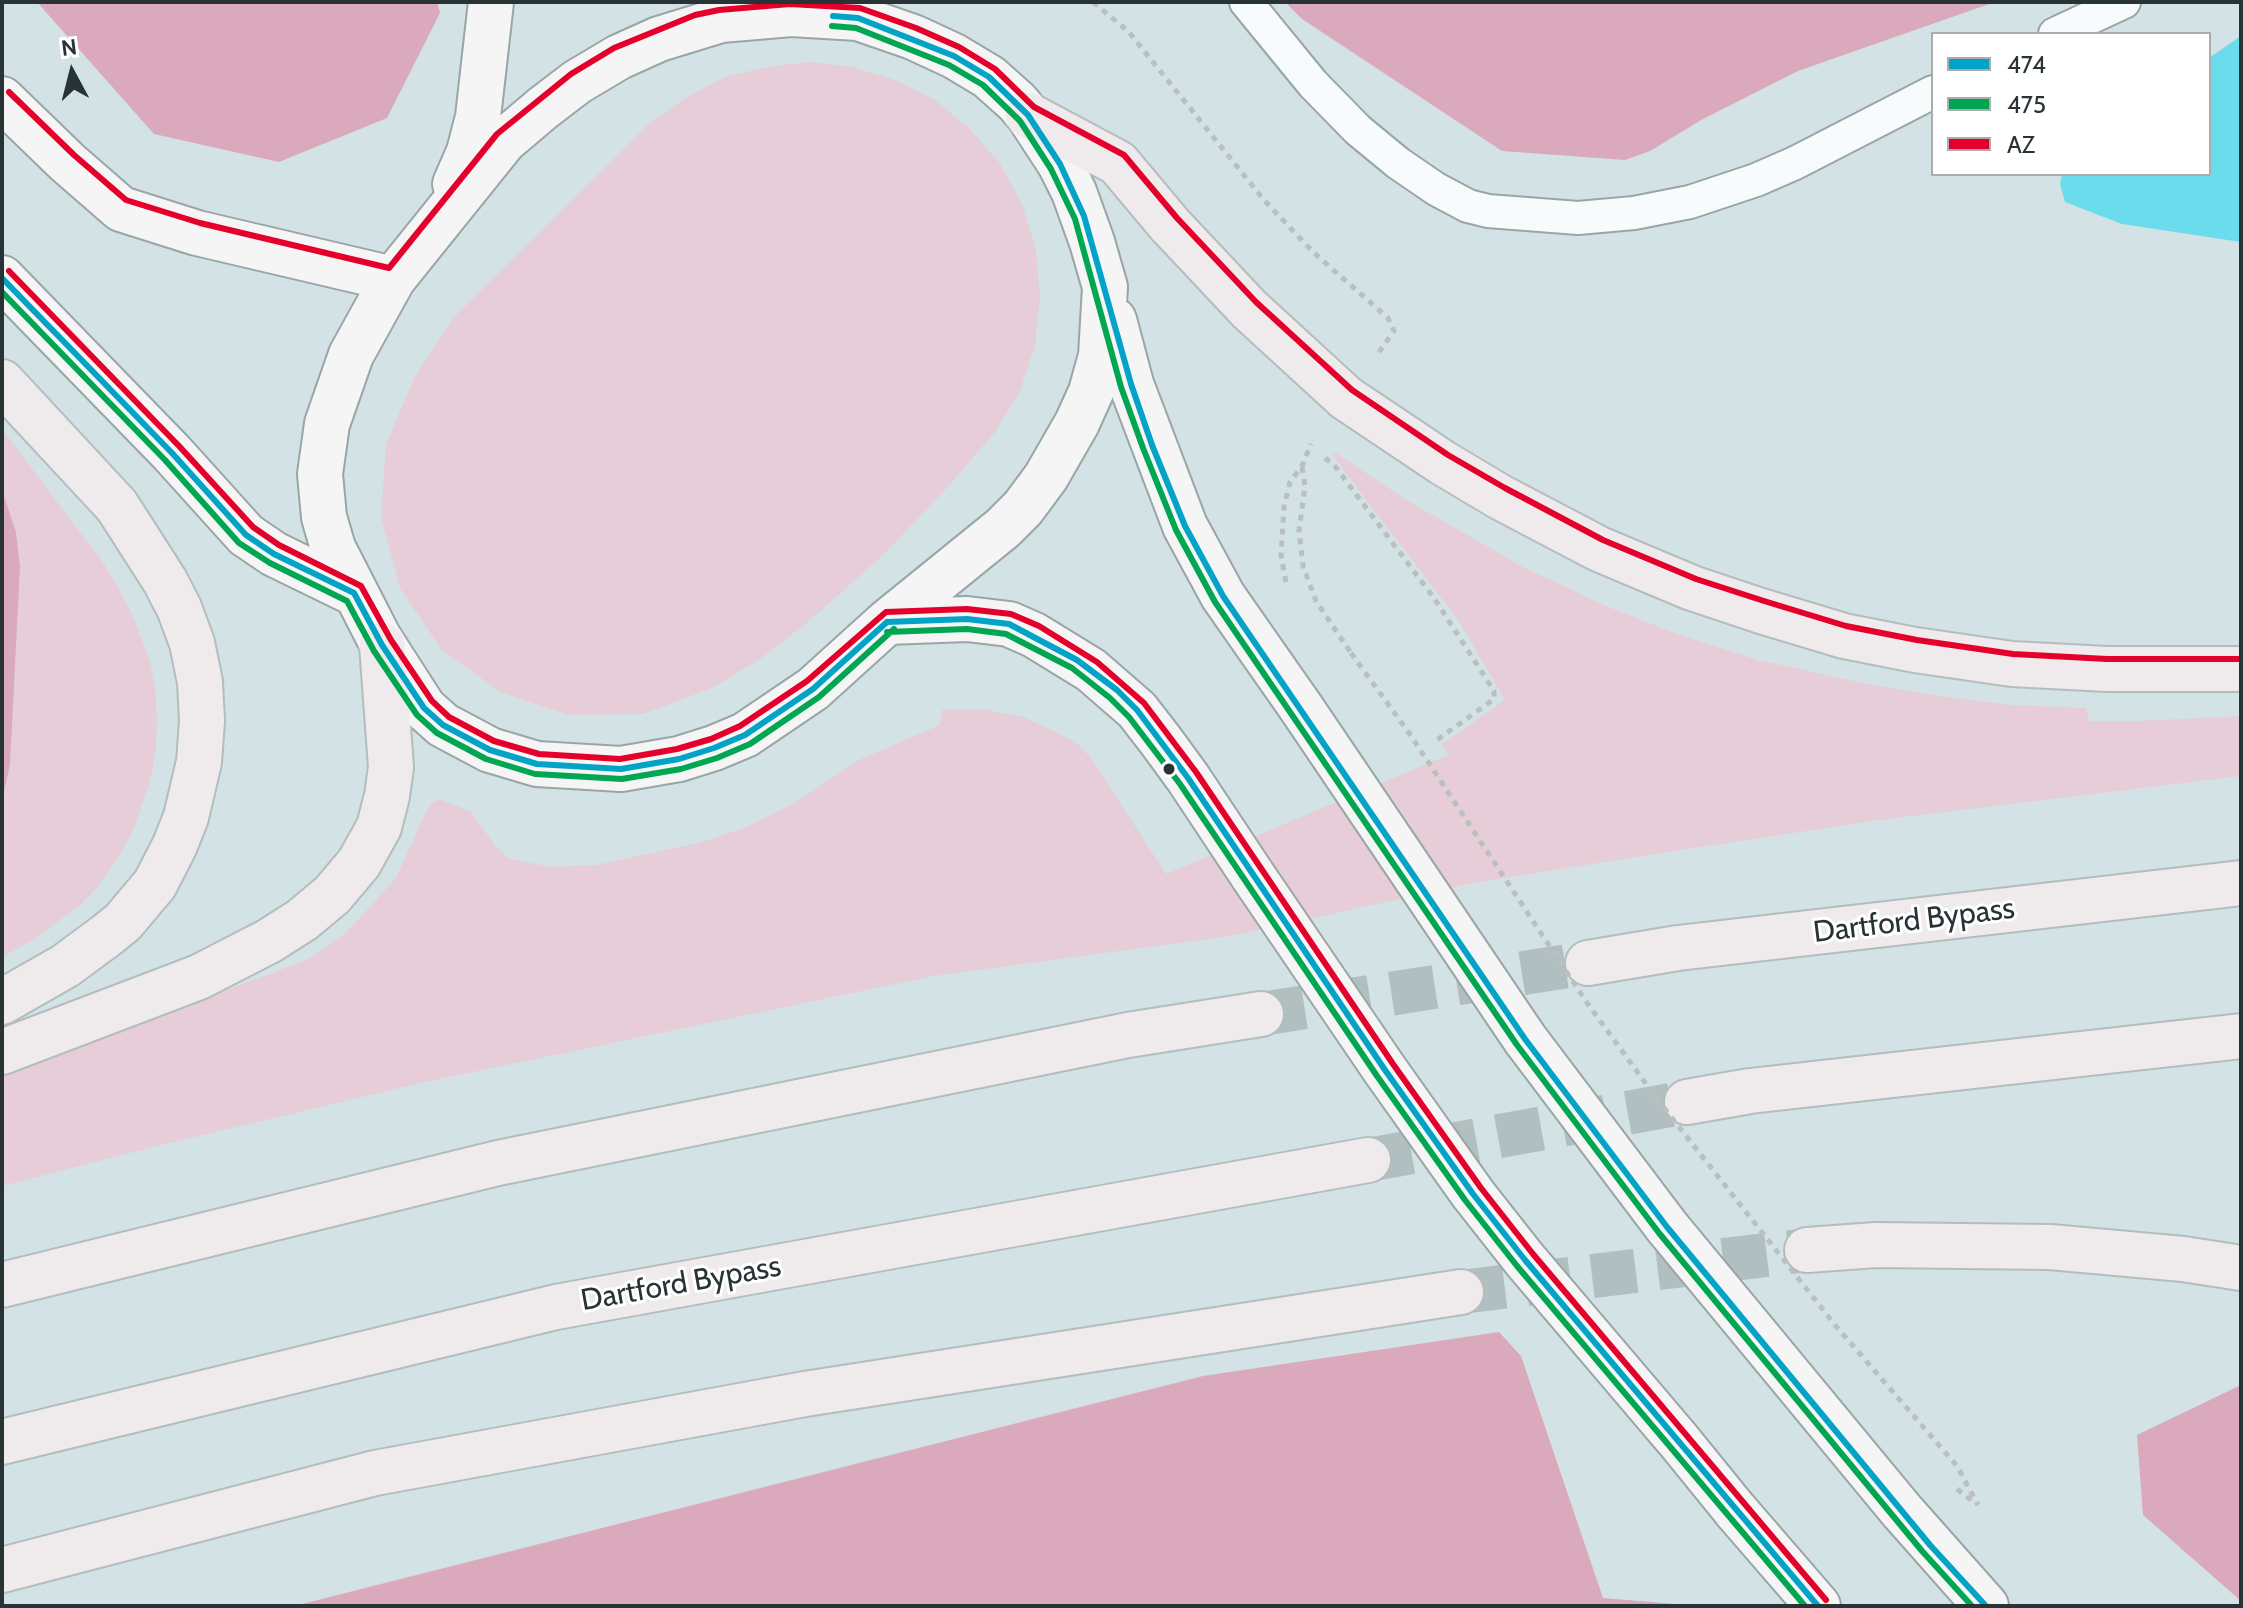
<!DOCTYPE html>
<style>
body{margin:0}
#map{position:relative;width:2243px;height:1608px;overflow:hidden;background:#d3e2e4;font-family:Cabin,sans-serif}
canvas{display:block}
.frame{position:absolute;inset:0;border:4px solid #283335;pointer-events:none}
.legend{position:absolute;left:1931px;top:32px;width:280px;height:144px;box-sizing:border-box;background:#fff;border:2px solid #a9adae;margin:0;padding:10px 14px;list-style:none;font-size:24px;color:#283335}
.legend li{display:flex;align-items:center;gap:16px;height:40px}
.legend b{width:40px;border:2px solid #a9adae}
.north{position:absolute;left:32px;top:32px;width:80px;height:80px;-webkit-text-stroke:6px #fff;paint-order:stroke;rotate:353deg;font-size:22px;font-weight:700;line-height:32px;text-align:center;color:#283335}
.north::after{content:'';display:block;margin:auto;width:28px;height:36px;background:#283335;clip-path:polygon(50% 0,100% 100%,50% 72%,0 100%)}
</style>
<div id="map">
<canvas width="2243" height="1608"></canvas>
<div class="frame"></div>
<ul class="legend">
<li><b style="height:10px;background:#02a3c6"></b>474</li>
<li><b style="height:10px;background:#00a651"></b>475</li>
<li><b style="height:10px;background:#e4002b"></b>AZ</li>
</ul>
<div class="north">N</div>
</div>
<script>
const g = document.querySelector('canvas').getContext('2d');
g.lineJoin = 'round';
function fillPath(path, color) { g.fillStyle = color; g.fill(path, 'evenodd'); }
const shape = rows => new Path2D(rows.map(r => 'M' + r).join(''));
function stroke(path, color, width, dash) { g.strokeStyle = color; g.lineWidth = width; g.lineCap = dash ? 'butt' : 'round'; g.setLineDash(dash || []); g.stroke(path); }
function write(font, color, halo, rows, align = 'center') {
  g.font = font + ' Cabin,sans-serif'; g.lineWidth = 6; g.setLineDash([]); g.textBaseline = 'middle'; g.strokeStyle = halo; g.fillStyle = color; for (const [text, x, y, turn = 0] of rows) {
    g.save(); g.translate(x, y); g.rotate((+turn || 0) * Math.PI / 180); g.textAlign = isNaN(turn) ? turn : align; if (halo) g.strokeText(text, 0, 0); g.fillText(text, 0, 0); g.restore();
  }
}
fillPath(shape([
 [810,62,853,67,895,80,933,99,967,126,999,162,1022,204,1036,250,1040,297,1035,345,1020,391,995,432,943,492,885,553,808,622,757,661,712,688,643,714,569,715,500,692,441,649,400,588,381,517,386,445,414,378,453,318,651,122,687,97,725,77,767,67],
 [2,429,104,564,120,591,134,618,150,663,155,687,157,719,156,750,151,777,134,829,116,861,96,889,78,907,34,939,2,957,2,800,10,765,20,567,16,532,2,490],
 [1336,453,1408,501,1523,567,1606,606,1674,633,1758,660,1867,684,1954,698,2012,705,2086,708,2089,721,2139,721,2241,716,2241,776,1879,820,1629,858,1469,884,1230,936,934,976,425,1082,161,1145,2,1186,2,1075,309,959,347,932,396,878,426,812,432,803,440,799,471,812,496,847,509,859,552,867,596,865,699,843,746,827,793,804,859,760,940,725,942,710,982,709,1023,717,1066,737,1080,746,1093,761,1166,874,1448,755,1442,744,1505,700,1458,620,1366,500,1333,455]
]), '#e7cdd7');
fillPath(shape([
 [37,2,437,2,440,13,387,118,279,162,154,134],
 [1285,2,1995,2,1798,71,1703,119,1650,151,1625,160,1502,151,1302,19],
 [2,490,16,532,20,567,10,765,2,800],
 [1499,1332,1521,1356,1603,1598,1676,1604,1678,1606,294,1606,1203,1376],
 [2241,1385,2241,1601,2143,1515,2137,1435]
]), '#daaabc');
fillPath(shape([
 [2241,36,2241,242,2122,224,2065,202,2060,184,2062,174,2209,174,2209,58]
]), '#6adcec');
stroke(shape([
 [1261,1014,1588,963],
 [1368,1160,1687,1102],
 [1461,1292,1807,1250]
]), '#b1bfc1', 44, [44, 22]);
const service = shape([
 [1246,2,1313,84,1358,130,1398,163,1436,189,1468,206,1488,211,1578,218,1634,213,1690,202,1756,180,1795,163,1933,92],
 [2055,34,2124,2]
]);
const secondary = shape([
 [791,14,858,18,913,37,954,56,989,77,1017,102,1028,115,1060,164,1074,192,1092,242,1105,287,1101,356,1091,392,1077,423,1046,477,1023,508,1003,528,887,622,813,689,745,735,714,748,679,759,621,769,537,764,490,750,443,725,424,708,379,638,333,548,324,517,320,474,327,424,351,355,393,279,504,141,543,108,577,82,619,57,659,39,721,20,791,14],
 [2,99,67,162,121,209,197,233,393,279],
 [455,184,469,152,478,117,491,2],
 [2,278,172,453,246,535,274,554,354,593],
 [1114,320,1131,384,1185,526,1223,596,1302,709],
 [887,622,967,619,1009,624,1034,635,1091,670,1137,710,1161,741,1188,778,1253,876],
 [1735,1510,1818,1606],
 [1901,1510,1986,1606]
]);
const trunk = shape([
 [1028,115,1118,163,1170,225,1249,309,1346,398,1443,463,1500,497,1599,549,1692,588,1761,611,1844,636,1915,650,2012,664,2107,669,2241,669],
 [2,382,117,506,165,581,179,608,192,643,200,682,202,721,199,762,186,817,175,845,155,884,123,922,107,935,65,966,2,1002],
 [1588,963,1678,948,2241,883],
 [2,1052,199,977,269,941,302,920,332,895,359,863,379,827,387,796,391,767,382,645],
 [1687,1102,1750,1091,2241,1036],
 [1807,1250,1876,1245,2050,1247,2183,1259,2241,1268],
 [2,1285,498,1163,1128,1035,1261,1014],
 [2,1442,556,1307,1368,1160],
 [2,1570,375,1473,805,1394,1461,1292]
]);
stroke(service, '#99a5a6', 36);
stroke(secondary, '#99a5a6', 48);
stroke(trunk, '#b4bdbe', 48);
stroke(shape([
 [1093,2,1128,31,1264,200,1313,252,1388,318,1394,331,1379,352],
 [1325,458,1334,465,1434,598,1494,691,1494,699,1437,740],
 [1302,467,1305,486,1299,531,1303,566,1316,601,1351,653],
 [1286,582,1281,556,1284,507,1290,482,1302,466,1311,444]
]), '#babfc0', 5, [6, 6]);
stroke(service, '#f8fbfb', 32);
stroke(secondary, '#f5f5f6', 44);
stroke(trunk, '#efeaec', 44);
const secondaryBridge = shape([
 [1302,709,1525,1039,1667,1227,1901,1510],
 [1253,876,1385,1070,1473,1194,1525,1260,1679,1441,1735,1510]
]);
stroke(secondaryBridge, '#99a5a6', 48, []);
stroke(shape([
 [1351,653,1409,733,1585,1000,1657,1099,1835,1325,1957,1466,1978,1505],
 [1957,1489,1974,1502]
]), '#babfc0', 5, [6, 6]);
stroke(secondaryBridge, '#f5f5f6', 44);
stroke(shape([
 [833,16,858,18,954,56,989,77,1028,115,1060,164,1084,216,1131,384,1152,445,1185,526,1223,596,1525,1039,1667,1227,1930,1545,1986,1606],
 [2,278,172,453,246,535,274,554,354,593,382,645,424,708,443,725,490,750,537,764,621,769,679,759,714,748,745,735,813,689,887,622],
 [887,622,967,619,1009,624,1077,660,1117,690,1137,710,1188,778,1385,1070,1473,1194,1525,1260,1818,1606]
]), '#02a3c6', 6);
stroke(shape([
 [832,26,856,28,949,65,983,85,1020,121,1051,169,1075,219,1121,387,1143,448,1176,530,1215,602,1517,1045,1659,1233,1922,1551,1972,1606],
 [2,292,165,460,239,543,270,563,347,601,374,651,417,715,437,733,486,759,535,774,622,779,681,769,717,758,750,744,819,697,894,629],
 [887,632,967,629,1006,634,1072,668,1110,698,1129,717,1180,784,1377,1076,1465,1200,1517,1266,1805,1606]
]), '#00a651', 6);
stroke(shape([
 [9,92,74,155,126,200,200,223,389,268,497,134,571,74,614,48,695,15,719,10,790,4,860,8,916,28,959,47,995,69,1034,107,1124,155,1177,218,1256,302,1352,390,1448,455,1505,488,1603,540,1696,579,1764,601,1846,626,1917,640,2013,654,2107,659,2241,659],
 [9,271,179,446,253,527,279,545,361,586,391,640,432,701,449,717,494,741,539,754,620,759,677,749,711,739,740,726,807,681,886,612,967,609,1011,614,1039,626,1097,662,1144,703,1196,772,1393,1064,1481,1188,1533,1254,1826,1600]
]), '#e4002b', 6);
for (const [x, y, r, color] of [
 [1169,769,7,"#283335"]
]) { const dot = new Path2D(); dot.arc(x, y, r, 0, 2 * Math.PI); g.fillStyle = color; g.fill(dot); stroke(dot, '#fff', 3); }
write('30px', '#283335', '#fff', [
 ["Dartford Bypass",1914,921,-7],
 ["Dartford Bypass",681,1284,-10]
]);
</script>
